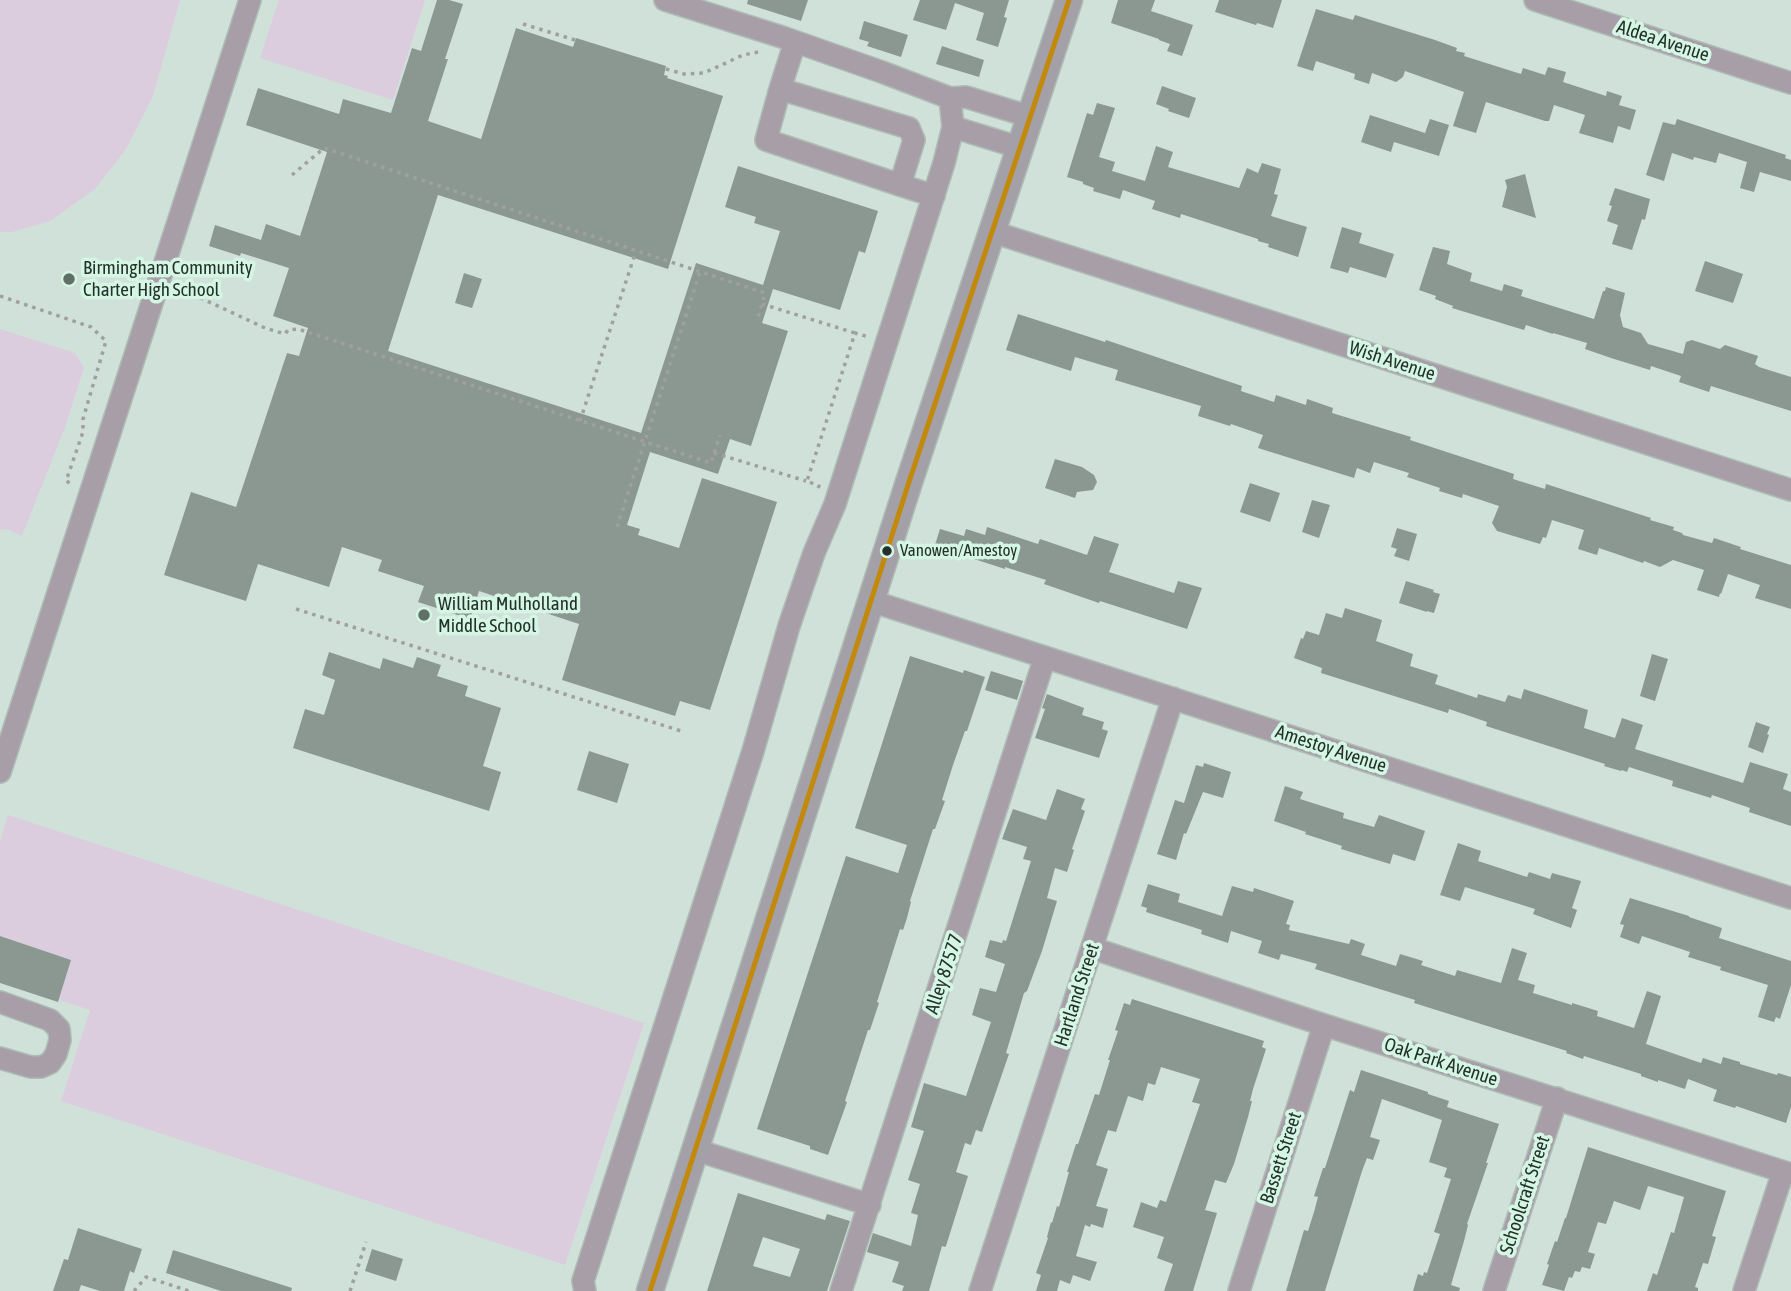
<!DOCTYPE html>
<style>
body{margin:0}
canvas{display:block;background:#cfe1d8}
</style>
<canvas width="1791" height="1291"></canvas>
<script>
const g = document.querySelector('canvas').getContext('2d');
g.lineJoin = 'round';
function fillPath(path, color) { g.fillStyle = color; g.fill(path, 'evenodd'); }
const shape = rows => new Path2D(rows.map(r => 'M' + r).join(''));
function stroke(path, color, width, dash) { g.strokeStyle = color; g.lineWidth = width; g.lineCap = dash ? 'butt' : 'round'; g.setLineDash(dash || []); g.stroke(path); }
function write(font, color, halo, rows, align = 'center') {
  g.font = font + ' "Asap Condensed",sans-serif'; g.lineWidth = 7; g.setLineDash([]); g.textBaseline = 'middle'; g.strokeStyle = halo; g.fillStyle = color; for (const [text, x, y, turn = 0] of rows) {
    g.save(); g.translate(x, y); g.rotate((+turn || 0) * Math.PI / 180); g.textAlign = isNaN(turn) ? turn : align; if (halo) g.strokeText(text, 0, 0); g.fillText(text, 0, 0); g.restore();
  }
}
fillPath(shape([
 [0,0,180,0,153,96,126,149,95,189,50,221,12,232,0,232],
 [279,0,425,0,393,100,260,58],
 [0,329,75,353,84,368,65,427,22,536,9,530,0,529],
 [8,815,644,1023,565,1265,61,1101,90,1010,59,1000,71,960,0,936,0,841]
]), '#dccdde');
fillPath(shape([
 [437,0,449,0,463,4,445,59,448,59,428,121,481,139,516,28,573,47,576,38,666,66,664,75,668,76,667,78,723,96,668,269,438,195,388,351,641,433,696,263,763,285,780,231,754,223,756,217,725,207,738,166,878,211,865,253,859,251,840,310,773,289,762,323,788,331,751,446,730,439,718,474,650,452,627,525,640,529,638,535,679,548,702,478,777,502,710,710,680,701,675,716,562,680,579,624,479,591,470,619,418,602,424,586,378,571,382,560,342,547,329,587,258,564,246,601,164,575,191,492,236,507,287,353,299,356,308,328,273,316,289,268,241,253,240,256,209,246,215,225,261,240,266,224,300,236,327,152,246,125,258,88,339,114,343,99,391,113,412,48,421,51],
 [748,0,808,0,801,21,747,4],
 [920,0,1009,0,1004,17,1007,18,998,47,976,40,984,13,955,3,946,30,913,20],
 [1118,0,1155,0,1151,11,1193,25,1182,56,1167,51,1170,44,1159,40,1159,39,1111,23],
 [1219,0,1282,0,1273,28,1257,23,1256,25,1215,12],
 [1316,9,1353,20,1355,15,1435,40,1457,48,1456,51,1465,53,1464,56,1521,74,1523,68,1545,75,1548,67,1566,72,1563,82,1606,96,1607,91,1622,96,1619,105,1636,110,1630,130,1618,126,1613,143,1579,133,1585,115,1554,105,1549,121,1545,121,1486,102,1476,133,1453,126,1464,92,1405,71,1403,77,1396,82,1372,73,1369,84,1354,79,1355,74,1316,61,1313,71,1297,66],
 [864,21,908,35,901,57,867,46,869,42,859,39],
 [942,46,984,60,979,77,936,64],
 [1162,86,1196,98,1189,118,1168,111,1169,109,1156,104],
 [1097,103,1115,108,1099,157,1115,162,1112,171,1145,181,1156,146,1173,152,1168,167,1239,188,1247,168,1258,173,1262,163,1281,169,1274,194,1278,195,1271,216,1307,227,1298,257,1268,247,1269,244,1258,241,1258,239,1181,214,1180,218,1152,209,1155,201,1123,190,1120,199,1093,191,1094,188,1083,184,1083,182,1067,177,1087,113,1093,115],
 [1370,115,1425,133,1430,119,1449,125,1439,156,1394,142,1391,152,1361,142],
 [1677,119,1786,155,1785,158,1791,160,1791,181,1760,172,1754,192,1740,188,1747,162,1719,153,1716,163,1694,157,1693,160,1672,153,1664,181,1646,175,1663,122,1675,125],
 [1525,174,1536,218,1502,207,1507,187,1505,180],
 [1615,188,1650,199,1645,220,1642,219,1632,250,1612,244,1618,225,1607,221,1612,206,1609,205],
 [1342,227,1362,233,1359,243,1394,254,1386,278,1350,267,1348,273,1330,268],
 [1433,247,1450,251,1447,264,1472,273,1470,281,1502,291,1504,284,1523,290,1521,296,1594,319,1603,291,1605,291,1606,287,1625,293,1620,315,1623,327,1641,333,1648,344,1683,354,1686,342,1692,340,1720,349,1725,345,1758,356,1755,364,1759,367,1791,377,1791,411,1711,386,1709,392,1679,382,1681,376,1651,366,1650,370,1611,358,1585,349,1587,343,1553,333,1553,334,1526,325,1524,330,1452,308,1453,306,1435,299,1436,296,1419,290],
 [1705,261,1743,274,1733,303,1695,291],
 [464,273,482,279,472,308,455,303],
 [1018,314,1105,342,1106,340,1242,386,1241,391,1274,402,1276,395,1306,405,1307,399,1333,408,1332,413,1411,437,1410,440,1514,474,1513,479,1545,489,1546,484,1651,518,1650,520,1674,527,1673,530,1682,533,1683,535,1712,543,1714,538,1741,547,1740,549,1791,565,1791,609,1755,598,1760,585,1728,574,1721,594,1720,593,1719,597,1697,590,1704,570,1673,560,1660,567,1644,561,1643,563,1599,548,1597,555,1578,549,1584,530,1552,520,1546,538,1543,537,1540,544,1497,531,1492,523,1499,506,1463,494,1462,498,1439,491,1440,488,1407,477,1409,473,1374,462,1370,473,1357,468,1354,478,1258,448,1263,435,1231,424,1230,426,1198,416,1201,406,1115,380,1118,370,1075,357,1071,371,1006,350],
 [1055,459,1082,467,1094,475,1097,482,1093,490,1077,492,1075,498,1045,488],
 [1250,483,1280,493,1270,522,1240,512],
 [1312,500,1330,505,1319,538,1302,532],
 [987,527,1038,544,1040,539,1087,555,1094,536,1119,544,1109,572,1174,593,1178,581,1202,588,1187,629,1100,601,1099,603,1044,584,1046,580,1005,567,1005,569,940,548,941,547,935,545,940,529,964,536,966,529,985,535],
 [1397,528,1417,534,1409,561,1394,556,1397,549,1391,547],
 [1406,581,1434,590,1433,592,1440,594,1434,613,1427,611,1427,612,1399,603],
 [1345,608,1382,620,1376,641,1413,654,1410,666,1438,675,1435,684,1477,698,1478,694,1505,702,1508,695,1521,699,1524,689,1588,710,1584,728,1615,738,1622,718,1643,725,1635,749,1740,782,1743,783,1750,762,1788,774,1783,789,1791,792,1791,826,1749,812,1750,808,1712,795,1711,798,1672,786,1673,781,1629,767,1627,772,1622,770,1621,771,1604,766,1605,764,1486,726,1487,722,1449,709,1448,713,1321,673,1322,668,1294,658,1301,638,1303,639,1306,631,1319,635,1326,613,1342,618],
 [329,652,380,669,383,658,413,668,417,657,441,665,437,676,468,686,465,696,501,708,483,766,501,772,489,811,293,748,305,709,324,715,335,680,322,675],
 [1652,654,1668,659,1655,701,1640,696],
 [910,656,963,673,964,670,985,677,967,731,965,731,953,765,942,800,945,801,935,829,933,829,910,901,911,902,907,918,903,930,900,929,877,1002,879,1003,870,1030,868,1030,845,1101,847,1102,828,1155,810,1149,810,1146,757,1129,846,856,898,873,907,845,855,828],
 [991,671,1023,681,1017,700,985,690],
 [1047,694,1084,708,1082,715,1104,722,1102,729,1108,731,1099,758,1035,738,1045,709,1042,708],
 [1756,722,1770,727,1767,734,1769,735,1763,753,1748,747],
 [589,751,629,764,617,803,577,790],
 [1204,763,1231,772,1223,798,1203,792,1186,834,1184,833,1176,860,1157,854,1175,800,1184,803,1196,765,1203,767],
 [1285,786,1303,792,1300,799,1344,813,1343,818,1374,827,1379,815,1425,831,1415,861,1393,854,1390,864,1341,849,1342,846,1305,834,1306,832,1274,821],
 [1057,789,1085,799,1081,809,1085,811,1072,849,1074,850,1067,872,1055,868,1047,898,1057,901,1042,951,1027,991,1024,993,1006,1053,1009,1054,982,1132,976,1130,971,1145,965,1143,956,1172,968,1176,946,1246,945,1247,942,1246,929,1291,902,1291,904,1286,892,1282,899,1262,867,1252,873,1233,911,1246,918,1215,911,1213,920,1184,908,1180,924,1131,911,1127,924,1083,966,1096,991,1022,972,1015,980,988,996,992,1005,964,985,957,990,940,1002,943,1003,940,1006,941,1031,861,1023,859,1027,847,1002,839,1013,809,1046,820],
 [1458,843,1481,851,1478,861,1527,877,1529,872,1550,879,1552,873,1581,881,1572,908,1577,910,1571,928,1533,914,1535,909,1465,887,1460,901,1440,895],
 [1148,884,1180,894,1178,902,1222,916,1232,886,1253,892,1254,888,1294,901,1286,924,1290,925,1289,930,1349,944,1351,939,1365,944,1361,955,1396,966,1400,954,1423,961,1421,965,1455,976,1457,970,1501,983,1512,948,1527,953,1518,980,1535,985,1533,993,1572,1005,1572,1003,1598,1011,1597,1016,1634,1028,1647,991,1661,996,1646,1044,1701,1063,1703,1058,1721,1064,1723,1057,1740,1062,1740,1064,1777,1075,1778,1073,1791,1077,1791,1107,1786,1123,1736,1106,1735,1108,1713,1101,1717,1090,1688,1079,1685,1089,1658,1080,1658,1082,1641,1076,1641,1074,1584,1056,1583,1059,1566,1053,1567,1051,1414,1003,1415,1000,1315,969,1317,964,1281,954,1279,960,1258,953,1262,941,1231,931,1228,943,1201,934,1202,930,1146,912,1147,908,1141,906],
 [1630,898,1689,916,1689,917,1722,928,1719,938,1791,961,1791,985,1780,1019,1776,1017,1774,1022,1758,1017,1768,985,1720,970,1721,967,1688,957,1690,952,1642,936,1639,944,1620,937,1624,925,1620,924],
 [0,936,71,960,58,1002,0,983],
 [1132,999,1264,1041,1262,1047,1266,1049,1253,1089,1250,1101,1252,1101,1248,1117,1234,1164,1226,1183,1215,1180,1205,1210,1217,1213,1193,1291,1164,1291,1173,1264,1157,1258,1164,1237,1133,1227,1141,1202,1157,1208,1160,1200,1166,1202,1200,1104,1192,1102,1200,1079,1161,1067,1155,1085,1148,1083,1143,1101,1128,1096,1116,1132,1108,1130,1096,1165,1108,1169,1096,1206,1108,1209,1103,1228,1091,1224,1090,1227,1085,1225,1076,1256,1097,1262,1090,1281,1073,1275,1070,1284,1060,1280,1057,1291,1036,1291,1041,1275,1036,1273,1048,1238,1047,1237,1051,1222,1052,1223,1057,1206,1059,1207,1069,1172,1067,1172,1076,1144,1078,1144,1095,1094,1099,1095,1110,1060,1108,1060,1118,1031,1115,1030,1124,1003,1130,1005],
 [1361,1070,1428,1092,1428,1094,1449,1101,1447,1107,1499,1124,1486,1163,1488,1163,1467,1224,1468,1225,1464,1241,1451,1285,1460,1288,1459,1291,1413,1291,1418,1274,1423,1276,1424,1272,1427,1273,1440,1234,1434,1232,1451,1179,1444,1177,1447,1168,1429,1162,1442,1120,1382,1099,1370,1137,1380,1140,1373,1160,1367,1158,1362,1171,1325,1291,1286,1291,1304,1230,1308,1231,1314,1212,1318,1197,1314,1196,1323,1168,1325,1168,1350,1090,1354,1092],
 [1588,1147,1726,1191,1712,1236,1716,1237,1708,1264,1703,1263,1695,1287,1698,1288,1698,1291,1647,1291,1653,1273,1657,1275,1671,1232,1674,1233,1684,1197,1648,1186,1640,1210,1614,1201,1606,1224,1598,1222,1588,1252,1595,1254,1590,1269,1582,1267,1580,1272,1575,1271,1572,1278,1569,1277,1564,1291,1542,1285,1549,1265,1547,1264,1555,1241,1557,1242,1565,1218,1566,1218],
 [738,1193,825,1220,827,1214,850,1221,827,1291,707,1291],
 [763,1237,800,1249,790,1277,753,1266],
 [78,1228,142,1249,134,1273,130,1271,124,1291,100,1291,81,1285,79,1291,53,1291,64,1259,68,1260],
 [372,1249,403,1259,396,1281,365,1271],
 [173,1250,292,1288,291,1291,221,1291,166,1273]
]), '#8b9892');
const minor = shape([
 [665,0,782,37,882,72,950,98,966,97,1031,117],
 [1535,0,1791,83],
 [780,89,795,42],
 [953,127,1021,148],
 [900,185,914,140,909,128,780,89,766,140,900,185,934,196],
 [993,232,1791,490],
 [871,601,1791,898],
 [0,772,250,0],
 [1092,948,1324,1025,1791,1174],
 [0,1002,50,1020,59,1029,60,1040,56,1054,50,1063,41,1067,31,1067,0,1058],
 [696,1150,870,1205],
 [585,1291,583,1281,753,751,789,626,814,553,835,504,944,163,953,127,950,98],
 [841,1291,1045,657],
 [980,1291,1173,698],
 [1239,1291,1324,1025],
 [1494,1291,1557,1098],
 [1744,1291,1783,1172]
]);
const major = shape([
 [650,1291,909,482,1069,0]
]);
stroke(minor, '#aebcb5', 24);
stroke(major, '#aebcb5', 29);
stroke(shape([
 [523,24,575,40],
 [666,69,684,74,704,73,743,55,758,52],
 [292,175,324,148,765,293,757,321],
 [177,287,265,328,285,334,288,330,298,329,711,463,720,435],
 [0,296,91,327,106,341,83,419,83,432,66,481,72,484],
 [762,304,855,333],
 [580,421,636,251],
 [714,453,806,481],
 [818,488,819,486,807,481,855,333,869,337],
 [617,527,700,272],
 [296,609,681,731],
 [134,1291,146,1277,189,1291],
 [350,1291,366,1242]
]), '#a09fa2', 3.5, [3.5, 5]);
stroke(minor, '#a79ea8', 21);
stroke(major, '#a4a0a7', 26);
stroke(shape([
 [650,1291,909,482,1069,0]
]), '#c2890b', 5);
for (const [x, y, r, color] of [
 [69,279,7,"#606f68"],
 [887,551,6,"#24312b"],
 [424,615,7,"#606f68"]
]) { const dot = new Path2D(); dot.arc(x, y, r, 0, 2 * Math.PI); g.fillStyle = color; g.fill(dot); stroke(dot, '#d5f6e5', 2.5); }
write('17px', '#24312b', '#d5f6e5', [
 ["Vanowen/Amestoy",900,551]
], 'left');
write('19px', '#24312b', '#d5f6e5', [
 ["Aldea Avenue",1663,41,18],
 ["Wish Avenue",1392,361,18],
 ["Amestoy Avenue",1331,749,18],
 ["Alley 87577",944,974,-72],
 ["Hartland Street",1077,995,-72],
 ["Oak Park Avenue",1441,1062,18],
 ["Bassett Street",1281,1158,-72],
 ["Schoolcraft Street",1525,1195,-72]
]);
write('19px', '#24312b', '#d5f6e5', [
 ["Birmingham Community",83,268],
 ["Charter High School",83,290],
 ["William Mulholland",438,604],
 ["Middle School",438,626]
], 'left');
</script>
